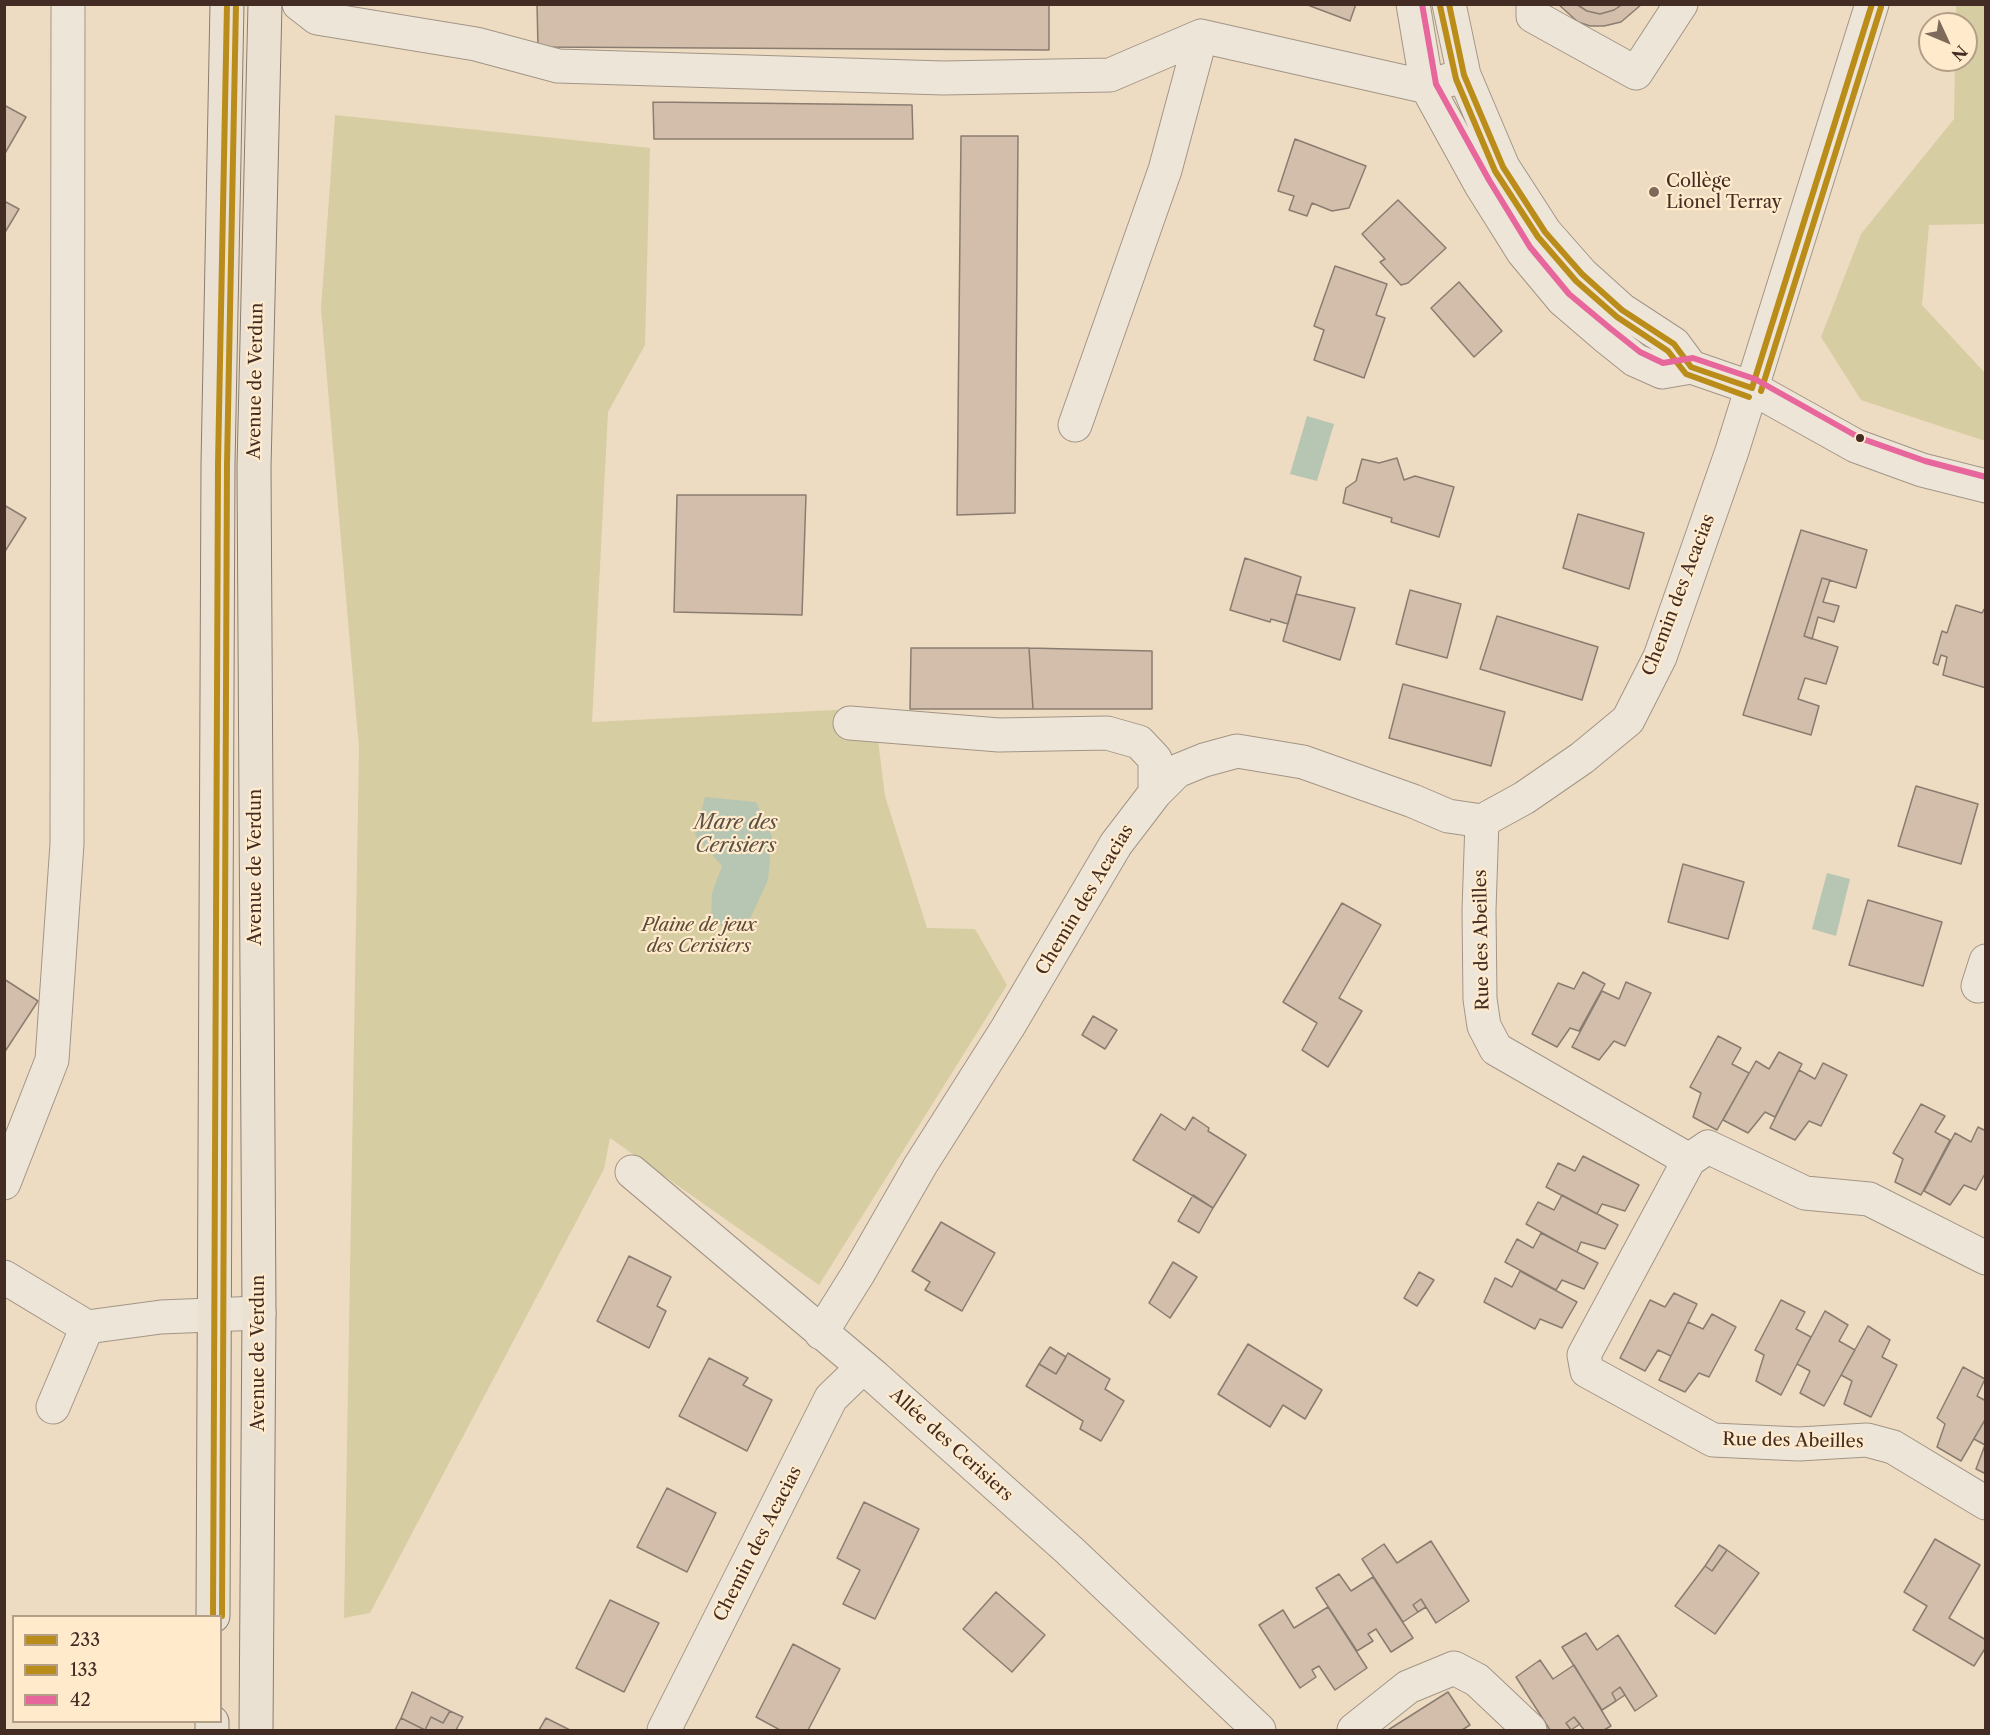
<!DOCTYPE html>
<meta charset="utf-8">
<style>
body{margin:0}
#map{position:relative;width:1990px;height:1735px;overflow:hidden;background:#eedcc2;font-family:"Libre Caslon Text",serif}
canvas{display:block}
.frame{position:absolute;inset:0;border:6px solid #422c23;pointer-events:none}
.legend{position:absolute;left:12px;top:1615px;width:210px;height:108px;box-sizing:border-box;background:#ffeacc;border:2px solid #b39e88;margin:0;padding:8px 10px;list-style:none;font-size:18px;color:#422c23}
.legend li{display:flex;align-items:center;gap:12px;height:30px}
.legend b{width:30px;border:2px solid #b39e88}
.north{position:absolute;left:1918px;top:12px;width:60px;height:60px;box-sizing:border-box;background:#ffeacc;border:2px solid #b39e88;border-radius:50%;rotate:134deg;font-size:16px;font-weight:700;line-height:24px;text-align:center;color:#422c23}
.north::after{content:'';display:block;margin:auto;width:21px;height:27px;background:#7e6a5b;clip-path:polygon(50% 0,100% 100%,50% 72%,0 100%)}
</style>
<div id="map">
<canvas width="1990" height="1735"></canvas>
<div class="frame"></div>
<ul class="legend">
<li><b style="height:8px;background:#ba8d1a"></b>233</li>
<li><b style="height:8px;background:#ba8d1a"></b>133</li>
<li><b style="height:8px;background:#e7679c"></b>42</li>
</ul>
<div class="north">N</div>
</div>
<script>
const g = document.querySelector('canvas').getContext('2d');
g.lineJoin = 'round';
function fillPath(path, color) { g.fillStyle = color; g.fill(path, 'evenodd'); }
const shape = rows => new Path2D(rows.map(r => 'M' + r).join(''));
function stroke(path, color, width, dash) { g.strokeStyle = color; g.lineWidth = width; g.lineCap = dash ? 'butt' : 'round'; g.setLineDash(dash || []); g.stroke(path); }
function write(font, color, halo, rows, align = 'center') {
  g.font = font + ' "Libre Caslon Text",serif'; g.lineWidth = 4.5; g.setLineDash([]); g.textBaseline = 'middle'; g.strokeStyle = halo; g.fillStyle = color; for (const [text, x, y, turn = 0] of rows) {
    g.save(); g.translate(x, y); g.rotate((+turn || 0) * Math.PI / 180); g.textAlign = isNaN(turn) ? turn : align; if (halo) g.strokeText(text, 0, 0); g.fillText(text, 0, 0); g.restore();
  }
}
fillPath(shape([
 [1956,5,1985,5,1985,224,1929,225,1922,305,1985,373,1985,441,1861,400,1821,337,1861,234,1954,119,1955,60,1966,60,1966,24,1956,24],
 [335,115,650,148,645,345,608,412,592,722,874,708,885,796,927,928,975,929,1007,985,819,1285,610,1138,604,1169,370,1613,344,1618,359,748,321,309]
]), '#d7cda2');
fillPath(shape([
 [1307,416,1334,424,1317,481,1290,474],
 [705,797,756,802,772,836,768,880,750,919,730,934,711,916,712,893,722,866,695,835],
 [1827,873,1850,879,1836,936,1812,929]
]), '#b7c6b2');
const building = shape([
 [537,4,1049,4,1049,50,538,47,537,4],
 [1305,4,1356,4,1350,21,1305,4],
 [1558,4,1576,4,1587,11,1600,14,1614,10,1623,4,1642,4,1621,22,1604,26,1590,26,1578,22,1558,4],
 [1576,4,1623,4,1614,10,1600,14,1587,11,1576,4],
 [653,102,912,105,913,139,654,139,653,102],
 [4,105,26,117,4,155,4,105],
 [961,136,1018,136,1015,513,957,515,961,136],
 [1295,139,1366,166,1349,208,1332,211,1312,203,1307,216,1289,210,1294,196,1278,191,1295,139],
 [1398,200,1446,248,1408,283,1401,285,1380,262,1385,259,1362,234,1398,200],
 [4,201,19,209,4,234,4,201],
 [1335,266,1387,284,1376,315,1385,318,1364,378,1314,360,1324,330,1314,326,1335,266],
 [1459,282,1502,331,1474,357,1431,308,1459,282],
 [1397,458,1404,480,1415,476,1454,487,1439,537,1391,522,1392,518,1343,503,1346,488,1356,481,1362,459,1379,463,1397,458],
 [677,495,806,495,802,615,674,612,677,495],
 [4,505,26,518,4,553,4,505],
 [1578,514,1644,533,1629,589,1563,568,1578,514],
 [1801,530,1867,550,1856,588,1822,578,1804,636,1838,647,1826,684,1805,678,1798,699,1819,706,1811,735,1743,715,1801,530],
 [1245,558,1301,577,1288,624,1271,619,1270,622,1230,610,1245,558],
 [1822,578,1830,580,1823,602,1839,606,1834,622,1818,617,1812,639,1804,636,1822,578],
 [1410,590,1461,604,1447,658,1396,644,1410,590],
 [1296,594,1355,608,1340,660,1283,641,1296,594],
 [1956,605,1982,613,1986,606,1986,688,1943,675,1947,657,1941,655,1938,665,1933,663,1942,631,1947,633,1956,605],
 [1497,616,1598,647,1582,700,1480,669,1497,616],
 [911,648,1029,648,1033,709,910,709,911,648],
 [1029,648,1152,651,1152,709,1033,709,1029,648],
 [1403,684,1505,712,1491,766,1389,738,1403,684],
 [1916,786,1978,804,1961,864,1898,846,1916,786],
 [1683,864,1744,882,1728,939,1668,922,1683,864],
 [1868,900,1942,922,1923,986,1849,965,1868,900],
 [1342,903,1381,925,1339,998,1362,1011,1328,1067,1302,1050,1317,1023,1283,1002,1342,903],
 [1583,972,1605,984,1579,1031,1570,1028,1557,1047,1532,1034,1558,983,1574,989,1583,972],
 [4,979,38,1001,4,1053,4,979],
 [1626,982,1651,993,1625,1046,1614,1041,1599,1060,1572,1047,1602,991,1619,999,1626,982],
 [1093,1016,1117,1030,1105,1049,1082,1035,1093,1016],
 [1718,1036,1741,1048,1732,1064,1749,1073,1717,1130,1693,1117,1701,1093,1690,1087,1718,1036],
 [1779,1052,1802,1064,1775,1117,1765,1112,1748,1133,1723,1120,1756,1061,1769,1069,1779,1052],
 [1823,1063,1847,1075,1821,1126,1809,1121,1795,1140,1770,1128,1799,1070,1815,1079,1823,1063],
 [1921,1104,1945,1116,1935,1132,1950,1140,1921,1195,1895,1182,1903,1159,1893,1153,1921,1104],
 [1161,1114,1185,1130,1193,1117,1209,1128,1208,1131,1246,1155,1213,1208,1133,1160,1161,1114],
 [1978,1127,1986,1131,1986,1172,1976,1190,1964,1185,1950,1205,1924,1191,1955,1133,1971,1142,1978,1127],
 [1583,1156,1639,1185,1625,1211,1602,1204,1597,1214,1546,1187,1558,1163,1575,1171,1583,1156],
 [1193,1195,1213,1208,1199,1233,1178,1221,1193,1195],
 [1562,1195,1618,1225,1605,1249,1581,1242,1577,1252,1526,1224,1538,1202,1554,1210,1562,1195],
 [941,1222,995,1253,962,1311,925,1290,930,1282,912,1271,941,1222],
 [1541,1233,1598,1263,1584,1289,1562,1280,1556,1290,1505,1262,1517,1239,1533,1248,1541,1233],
 [629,1256,671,1277,657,1306,666,1311,649,1348,597,1321,629,1256],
 [1173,1262,1197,1277,1170,1318,1149,1303,1173,1262],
 [1520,1271,1577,1302,1562,1328,1540,1319,1535,1329,1484,1302,1495,1278,1512,1287,1520,1271],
 [1419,1272,1434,1280,1417,1306,1404,1298,1419,1272],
 [1674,1293,1697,1304,1671,1356,1658,1350,1645,1371,1620,1358,1650,1300,1665,1307,1674,1293],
 [1781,1300,1805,1312,1796,1329,1811,1337,1781,1395,1756,1381,1764,1355,1755,1350,1781,1300],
 [1825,1311,1848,1325,1839,1341,1855,1350,1824,1406,1800,1393,1810,1371,1797,1364,1825,1311],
 [1712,1314,1736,1327,1709,1377,1699,1373,1685,1392,1659,1380,1688,1322,1703,1329,1712,1314],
 [1868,1326,1890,1340,1882,1357,1897,1365,1871,1417,1844,1404,1852,1381,1841,1375,1868,1326],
 [1248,1344,1322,1390,1305,1419,1283,1405,1270,1427,1218,1394,1248,1344],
 [1050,1347,1066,1357,1056,1374,1039,1364,1050,1347],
 [1068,1353,1110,1379,1105,1389,1124,1401,1101,1441,1080,1429,1083,1421,1026,1386,1039,1364,1056,1374,1068,1353],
 [709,1358,748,1378,743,1385,772,1400,747,1451,679,1416,709,1358],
 [1963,1367,1985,1379,1977,1396,1986,1401,1986,1418,1961,1461,1937,1447,1945,1424,1937,1418,1963,1367],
 [1986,1418,1986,1474,1976,1469,1985,1445,1974,1439,1986,1418],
 [667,1488,716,1513,687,1572,637,1547,667,1488],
 [864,1502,919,1529,875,1619,843,1604,860,1570,837,1558,864,1502],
 [1935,1539,1980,1565,1949,1618,1986,1640,1986,1647,1974,1666,1913,1630,1927,1606,1904,1592,1935,1539],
 [1431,1541,1469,1601,1436,1623,1421,1599,1413,1605,1418,1612,1403,1622,1362,1559,1384,1544,1397,1563,1431,1541],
 [1719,1545,1727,1550,1712,1571,1705,1566,1719,1545],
 [1727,1550,1759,1573,1715,1634,1675,1606,1705,1566,1712,1571,1727,1550],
 [1339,1574,1351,1591,1373,1577,1413,1638,1391,1652,1376,1629,1368,1634,1373,1641,1357,1651,1316,1588,1339,1574],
 [996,1592,1045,1635,1012,1672,963,1629,996,1592],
 [1421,1599,1426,1607,1418,1612,1413,1605,1421,1599],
 [610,1600,659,1623,624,1692,576,1668,610,1600],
 [1328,1607,1367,1668,1335,1690,1319,1666,1312,1670,1316,1677,1300,1688,1259,1625,1283,1610,1294,1628,1328,1607],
 [1586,1633,1597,1650,1618,1635,1657,1696,1635,1711,1620,1687,1612,1693,1616,1701,1602,1710,1562,1647,1586,1633],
 [793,1644,840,1669,808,1730,780,1730,756,1717,793,1644],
 [1540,1660,1553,1679,1574,1665,1611,1726,1604,1730,1584,1730,1574,1717,1566,1723,1571,1730,1550,1730,1516,1677,1540,1660],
 [1620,1687,1625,1695,1616,1701,1612,1693,1620,1687],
 [412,1692,450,1711,443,1723,431,1717,425,1730,401,1718,412,1692],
 [1448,1692,1470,1725,1462,1730,1388,1730,1448,1692],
 [450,1711,463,1717,456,1730,395,1730,401,1718,425,1730,431,1717,443,1723,450,1711],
 [1574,1717,1580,1724,1571,1730,1566,1723,1574,1717],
 [546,1718,570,1730,539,1730,546,1718]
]);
fillPath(building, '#d2beab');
stroke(building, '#8a7d70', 1.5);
const minor = shape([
 [299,4,317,18,476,44,558,66,943,78,1110,75,1201,36,1427,87,1464,75],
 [1413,4,1427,87,1481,185,1523,252,1563,300,1605,336,1635,360,1662,372,1691,367,1752,388,1856,446,1922,470,1986,486],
 [1449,4,1464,75,1503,167,1545,232,1582,274,1622,310,1674,344,1691,367],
 [1533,4,1533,16,1636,73,1681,4],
 [1075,425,1165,170,1201,36],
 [850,723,999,735,1107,733,1139,742,1155,759,1155,793],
 [1482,821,1479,910,1480,999,1484,1026,1496,1049,1689,1160,1584,1355,1587,1371,1713,1440,1799,1444,1867,1440,1893,1447,1986,1503],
 [1978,986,1986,961],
 [1689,1160,1708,1147,1805,1193,1869,1199,1986,1258],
 [632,1172,875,1377,1069,1550,1259,1730],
 [4,1183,52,1060,67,844,68,4],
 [4,1277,87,1327,161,1317,259,1313],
 [821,1333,858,1274,920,1166,1008,1027,1116,844,1155,793,1177,771,1204,760,1237,751,1303,762,1413,801,1448,816,1482,821,1524,798,1582,758,1628,720,1660,657,1732,451,1872,4],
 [53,1407,87,1327],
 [664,1730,831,1398,863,1367],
 [1354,1730,1408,1687,1454,1668,1477,1680,1530,1730]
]);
const major = shape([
 [213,1616,218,464,227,4],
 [212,1730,212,1722],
 [256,1730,259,1313,254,467,265,4]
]);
stroke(minor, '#a29586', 35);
stroke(major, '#8a7d70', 35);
stroke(minor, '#eee5d9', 33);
stroke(major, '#ebe1d2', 33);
stroke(shape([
 [1449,4,1464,75,1503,167,1545,232,1582,274,1622,310,1674,344,1691,367,1752,388],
 [1752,388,1872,4],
 [213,1616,218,464,227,4]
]), '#ba8d1a', 6);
stroke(shape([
 [1440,6,1456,79,1495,171,1538,237,1576,281,1617,317,1668,351,1686,374,1749,397],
 [1761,391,1881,7],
 [222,1616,227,464,236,4]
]), '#ba8d1a', 6);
stroke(shape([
 [1422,4,1436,84,1489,180,1530,247,1569,294,1611,329,1640,352,1663,363,1693,358,1755,379,1860,438,1925,461,1986,477]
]), '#e7679c', 6);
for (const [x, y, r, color] of [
 [1654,192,6,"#7e6a5b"],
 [1860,438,5,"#422c23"]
]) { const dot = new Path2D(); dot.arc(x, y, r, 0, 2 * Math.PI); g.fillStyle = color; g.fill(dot); stroke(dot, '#ffeacc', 2); }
write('18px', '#422c23', '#ffeacc', [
 ["Collège",1666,182],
 ["Lionel Terray",1666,203]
], 'left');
write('18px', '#422c23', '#ffeacc', [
 ["Avenue de Verdun",256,381,-89],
 ["Chemin des Acacias",1679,595,-69],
 ["Avenue de Verdun",256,867,-90],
 ["Chemin des Acacias",1085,900,-59],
 ["Rue des Abeilles",1482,940,-91],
 ["Avenue de Verdun",259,1353,-90],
 ["Rue des Abeilles",1793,1441,1],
 ["Allée des Cerisiers",951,1445,42],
 ["Chemin des Acacias",758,1544,-63]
]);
write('italic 18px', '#5c4a37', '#ffeacc', [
 ["Plaine de jeux",699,926],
 ["des Cerisiers",699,947]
]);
write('italic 20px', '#5a5045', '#ffeacc', [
 ["Mare des",736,823],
 ["Cerisiers",736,846]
]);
</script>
